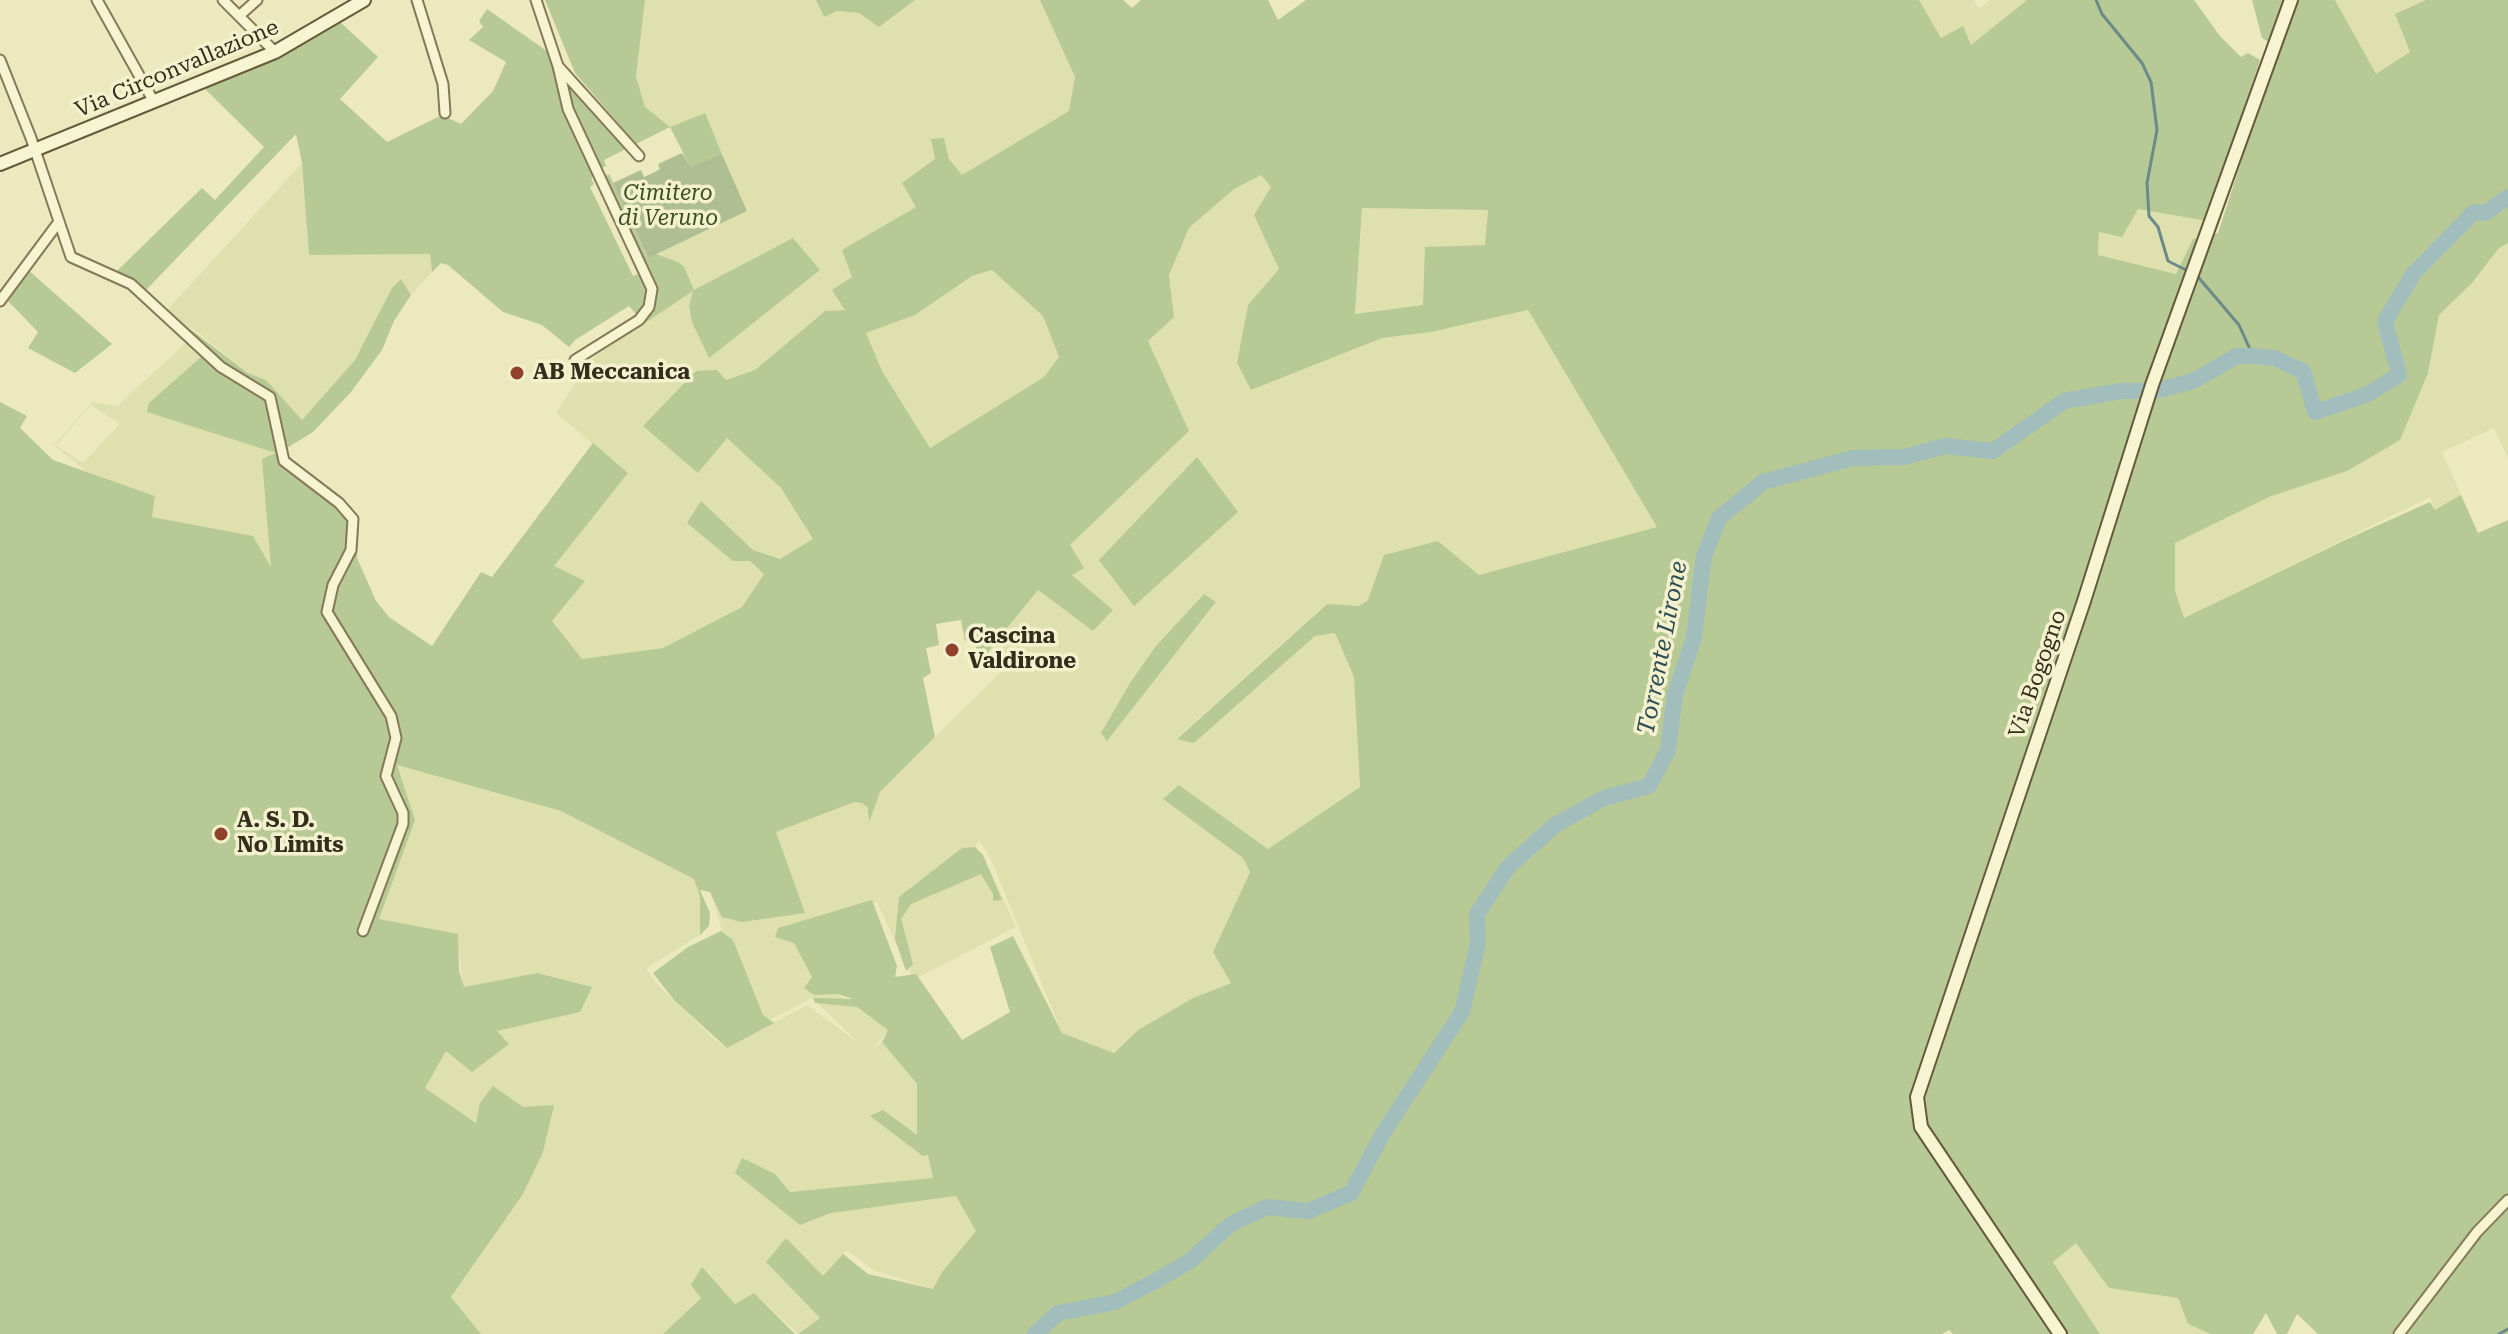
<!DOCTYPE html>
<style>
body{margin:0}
canvas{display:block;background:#ece9bf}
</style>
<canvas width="2508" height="1334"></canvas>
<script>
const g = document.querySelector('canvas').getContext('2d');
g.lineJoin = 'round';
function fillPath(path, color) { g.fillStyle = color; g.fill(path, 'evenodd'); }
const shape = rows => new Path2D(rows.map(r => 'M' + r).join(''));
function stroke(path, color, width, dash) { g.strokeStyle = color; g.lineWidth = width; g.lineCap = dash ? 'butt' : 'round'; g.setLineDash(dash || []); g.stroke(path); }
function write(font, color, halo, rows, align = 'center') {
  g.font = font + ' "Roboto Serif",serif'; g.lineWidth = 7; g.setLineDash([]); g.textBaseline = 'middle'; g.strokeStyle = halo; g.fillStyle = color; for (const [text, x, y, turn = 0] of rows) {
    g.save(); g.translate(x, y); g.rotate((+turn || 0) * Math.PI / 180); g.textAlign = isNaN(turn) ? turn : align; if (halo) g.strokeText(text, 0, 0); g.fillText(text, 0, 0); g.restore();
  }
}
fillPath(shape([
 [645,0,816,0,824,17,837,11,859,13,879,27,915,0,1040,0,1075,77,1069,111,962,175,949,159,944,138,917,207,852,277,846,310,825,311,755,370,726,380,726,437,781,488,813,539,781,559,753,550,701,501,764,574,742,607,663,648,581,659,552,621,585,581,553,566,628,473,556,413,591,359,693,290,678,262,656,254,747,211,705,114,670,127,645,107,636,76],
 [1919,0,1974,0,1979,9,1990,0,2027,0,1971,46,1941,38],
 [2335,0,2426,0,2395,14,2411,52,2376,75],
 [302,163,309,255,430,254,432,272,411,295,401,280,355,360,301,421,266,380,249,373,197,332,182,323,179,325,167,310],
 [1261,175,1271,187,1254,215,1279,269,1248,305,1237,363,1251,390,1382,338,1431,332,1528,310,1657,527,1479,575,1438,541,1359,606,1326,604,1177,738,1194,743,1315,636,1335,633,1354,677,1360,787,1268,849,1179,785,1164,800,1243,858,1250,872,1213,952,1231,983,1193,998,1138,1030,1113,1053,1062,1033,990,857,979,841,975,847,962,848,935,870,986,862,1016,927,913,980,877,902,809,932,838,994,889,1030,873,1048,882,1042,917,1084,917,1136,883,1110,928,1154,933,1179,790,1192,775,1174,736,1174,800,1225,831,1213,957,1196,976,1231,942,1272,933,1289,873,1270,847,1250,824,1277,786,1239,767,1262,820,1318,798,1334,754,1293,736,1305,701,1297,663,1334,481,1334,451,1297,523,1194,554,1105,523,1107,477,1123,424,1088,446,1051,508,1043,496,1031,579,1012,537,973,463,987,457,934,379,919,415,820,396,765,561,811,694,879,700,896,700,935,646,968,655,982,715,1040,727,1048,807,1005,860,1044,812,998,729,1041,663,976,722,930,697,848,880,792,1003,670,990,649,1038,590,1093,631,1113,610,1072,575,1070,545,1189,431,1148,341,1174,317,1169,275,1189,228,1234,189],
 [1197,458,1215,484,1134,605,1100,559],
 [1203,595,1216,603,1108,740,1130,683,1155,647],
 [1362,208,1488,210,1485,245,1423,305,1355,314],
 [2138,209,2207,221,2203,237,2193,239,2176,274,2098,255,2099,231],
 [2508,243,2508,458,2494,428,2442,452,2461,495,2435,511,2430,497,2184,618,2175,591,2175,543,2269,497,2347,471,2428,373,2439,315,2472,283,2499,248],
 [992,270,1043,316,1059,357,1044,377,930,448,882,371,866,333,915,315,972,276],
 [186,343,201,357,150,403,277,454,269,527,272,569,253,536,152,517,155,496,87,472,54,445,92,402,117,406],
 [91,405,120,424,83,463,56,445],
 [2077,1242,2109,1288,2178,1298,2188,1324,2211,1334,2100,1334,2053,1261]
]), '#dee1ad');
fillPath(shape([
 [545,0,645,0,636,76,645,107,670,127,705,113,722,154,691,168,670,127,636,144,575,73],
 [816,0,915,0,879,27,859,13,837,11,824,17],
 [1040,0,1123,0,1132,8,1141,0,1268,0,1278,20,1306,0,1919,0,1941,38,1963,26,1971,45,2027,0,2194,0,2220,36,2241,57,2248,53,2260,60,2207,221,2138,209,2122,237,2099,232,2098,255,2176,274,2193,239,2218,233,2294,0,2335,0,2376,74,2410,52,2395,14,2426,0,2508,0,2508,243,2499,248,2472,283,2439,315,2428,373,2400,440,2347,471,2269,497,2175,543,2175,591,2184,618,2343,541,2430,502,2435,510,2461,495,2478,533,2508,520,2508,1334,2318,1334,2297,1314,2287,1334,2277,1334,2266,1313,2253,1334,2211,1334,2188,1324,2178,1298,2109,1288,2076,1243,2053,1262,2100,1334,2065,1334,1996,1245,2052,1334,1953,1334,1949,1330,1942,1334,798,1334,820,1318,766,1262,786,1238,823,1276,843,1254,868,1274,933,1289,942,1272,976,1231,956,1196,831,1213,800,1225,735,1173,742,1158,775,1174,790,1192,933,1178,928,1155,923,1156,870,1116,883,1110,917,1135,917,1084,882,1042,888,1030,857,1007,815,1003,813,998,853,999,838,994,814,995,804,988,812,977,794,943,775,937,778,928,872,900,897,966,895,977,916,974,962,1040,1010,1012,990,947,1013,936,1062,1033,1114,1053,1138,1030,1193,998,1231,983,1213,952,1250,872,1243,858,1163,799,1179,785,1268,849,1360,787,1354,677,1335,633,1315,636,1194,743,1177,739,1327,604,1359,606,1368,600,1384,555,1438,541,1479,575,1657,527,1528,310,1431,332,1382,338,1251,390,1237,363,1248,305,1279,269,1254,215,1271,187,1261,175,1234,189,1189,228,1169,275,1174,317,1148,341,1189,431,1070,545,1084,568,1072,575,1113,610,1093,631,1038,590,990,649,984,669,974,670,969,664,972,654,977,653,975,640,965,641,961,620,936,624,939,645,926,648,931,673,923,678,935,737,880,792,869,822,868,808,862,803,854,802,776,832,805,913,742,922,722,917,710,892,700,890,710,913,709,926,700,935,700,896,694,879,561,811,397,765,415,820,379,919,458,934,459,971,464,987,537,973,592,987,580,1012,497,1031,509,1044,472,1072,446,1051,425,1088,476,1123,480,1103,493,1086,523,1107,554,1105,543,1152,523,1194,451,1297,481,1334,0,1334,0,402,27,416,20,428,53,460,155,496,152,517,253,536,271,567,262,459,276,453,147,412,149,403,201,357,172,330,182,323,248,373,266,380,302,420,355,360,392,288,401,279,411,295,394,321,382,350,351,392,313,432,277,454,305,483,359,524,357,558,376,601,389,617,432,646,481,572,492,577,593,443,628,473,554,566,585,581,552,621,582,659,663,648,742,607,764,574,750,561,733,561,687,523,701,501,753,550,780,559,813,539,781,488,727,438,698,473,643,426,696,371,717,370,726,380,755,370,825,311,845,310,832,290,852,277,842,250,916,207,902,183,935,159,931,139,944,138,949,159,962,175,1069,111,1075,77],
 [1362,208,1488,210,1485,245,1425,247,1423,305,1355,314],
 [992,270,1043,316,1059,357,1044,377,930,448,882,371,866,333,915,315,972,276],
 [2252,0,2284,0,2269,42,2262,38],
 [487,9,551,54,563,108,595,176,591,178,594,184,590,187,633,276,641,273,647,287,647,298,637,315,629,306,575,340,569,347,542,325,503,312,448,265,441,263,432,272,430,254,309,255,302,163,296,134,146,290,117,271,202,188,215,200,264,147,203,87,339,21,378,57,340,99,387,142,442,115,461,124,493,91,506,62,469,40,483,27,479,21],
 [567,81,624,146,624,150,604,160,606,166,600,169,569,100],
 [609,174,647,257,656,254,678,262,684,267,694,290,793,238,820,270,709,358,692,322,689,306,693,291,645,323,656,306,655,285,605,176],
 [27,269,112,344,75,373,28,348,38,332,6,299],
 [1197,457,1238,512,1134,606,1099,560],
 [1204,594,1216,602,1107,741,1101,733,1130,683,1155,647],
 [975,847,983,855,1002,900,993,901,993,894,981,874,911,904,901,919,913,964,906,971,895,939,899,897,962,848],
 [721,931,733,940,763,1015,774,1023,727,1048,674,1000,653,973,688,947],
 [702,1267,735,1304,754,1293,795,1334,663,1334,701,1298,691,1285]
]), '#b7c994');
fillPath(shape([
 [682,153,691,167,722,154,747,211,648,258,613,183,641,170,644,177,655,172,660,169,658,164]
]), '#afbe93');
stroke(shape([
 [2096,0,2102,14,2142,63,2151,82,2157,130,2147,183,2149,216,2158,227,2168,261,2188,271],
 [2199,278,2239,325,2253,356],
 [2499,1334,2508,1329]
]), '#6a8b8a', 3);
stroke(shape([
 [2155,391,2193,381,2237,356,2253,356,2274,358,2303,371,2315,412,2366,395,2399,375,2385,321,2414,273,2474,212,2485,213,2508,197],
 [1035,1334,1058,1313,1115,1302,1157,1280,1190,1261,1231,1224,1267,1207,1308,1211,1351,1193,1385,1130,1462,1012,1478,943,1477,914,1508,867,1555,825,1604,798,1649,786,1668,750,1675,695,1694,637,1704,556,1719,518,1763,482,1853,458,1904,457,1945,446,1993,451,2064,401,2120,391,2146,391]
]), '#a2bebc', 16);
const street = shape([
 [97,0,154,102],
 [223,0,275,52],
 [417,0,443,84,445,113],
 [536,0,558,66,639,156],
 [239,16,257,0],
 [0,60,31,138,71,257,131,284,221,367,270,397,284,461,339,503,353,519,351,550,333,585,327,612,391,716,396,738,386,776,403,813,403,824,363,931],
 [558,66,568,109,652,289,649,307,639,320,575,360],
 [0,301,58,223],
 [2399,1334,2477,1232,2508,1200]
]);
const secondary = shape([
 [0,164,275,52,364,0],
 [2060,1334,1921,1127,1917,1097,2084,601,2152,385,2291,0]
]);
stroke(street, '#847958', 13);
stroke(secondary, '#655a3c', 16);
stroke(street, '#f7f4d2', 9);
stroke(secondary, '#f7f4d2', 12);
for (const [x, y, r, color] of [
 [517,373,8,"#90412b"],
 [952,650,8,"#90412b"],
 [221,834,8,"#90412b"]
]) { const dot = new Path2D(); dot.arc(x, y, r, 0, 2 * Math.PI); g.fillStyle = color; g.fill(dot); stroke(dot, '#f4f1ce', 3); }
write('22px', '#342d1c', '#f4f1ce', [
 ["Via Circonvallazione",177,69,-23],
 ["Via Bogogno",2038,674,-71]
]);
write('italic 22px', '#3a4f23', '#f4f1ce', [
 ["Cimitero",668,194],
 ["di Veruno",668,219]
]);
write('bold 22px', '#342d1c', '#f4f1ce', [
 ["AB Meccanica",533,373],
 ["Cascina",968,637],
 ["Valdirone",968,662],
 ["A. S. D.",237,821],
 ["No Limits",237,846]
], 'left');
write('italic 24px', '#2c4d53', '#f4f1ce', [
 ["Torrente Lirone",1663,648,-79]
]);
</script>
